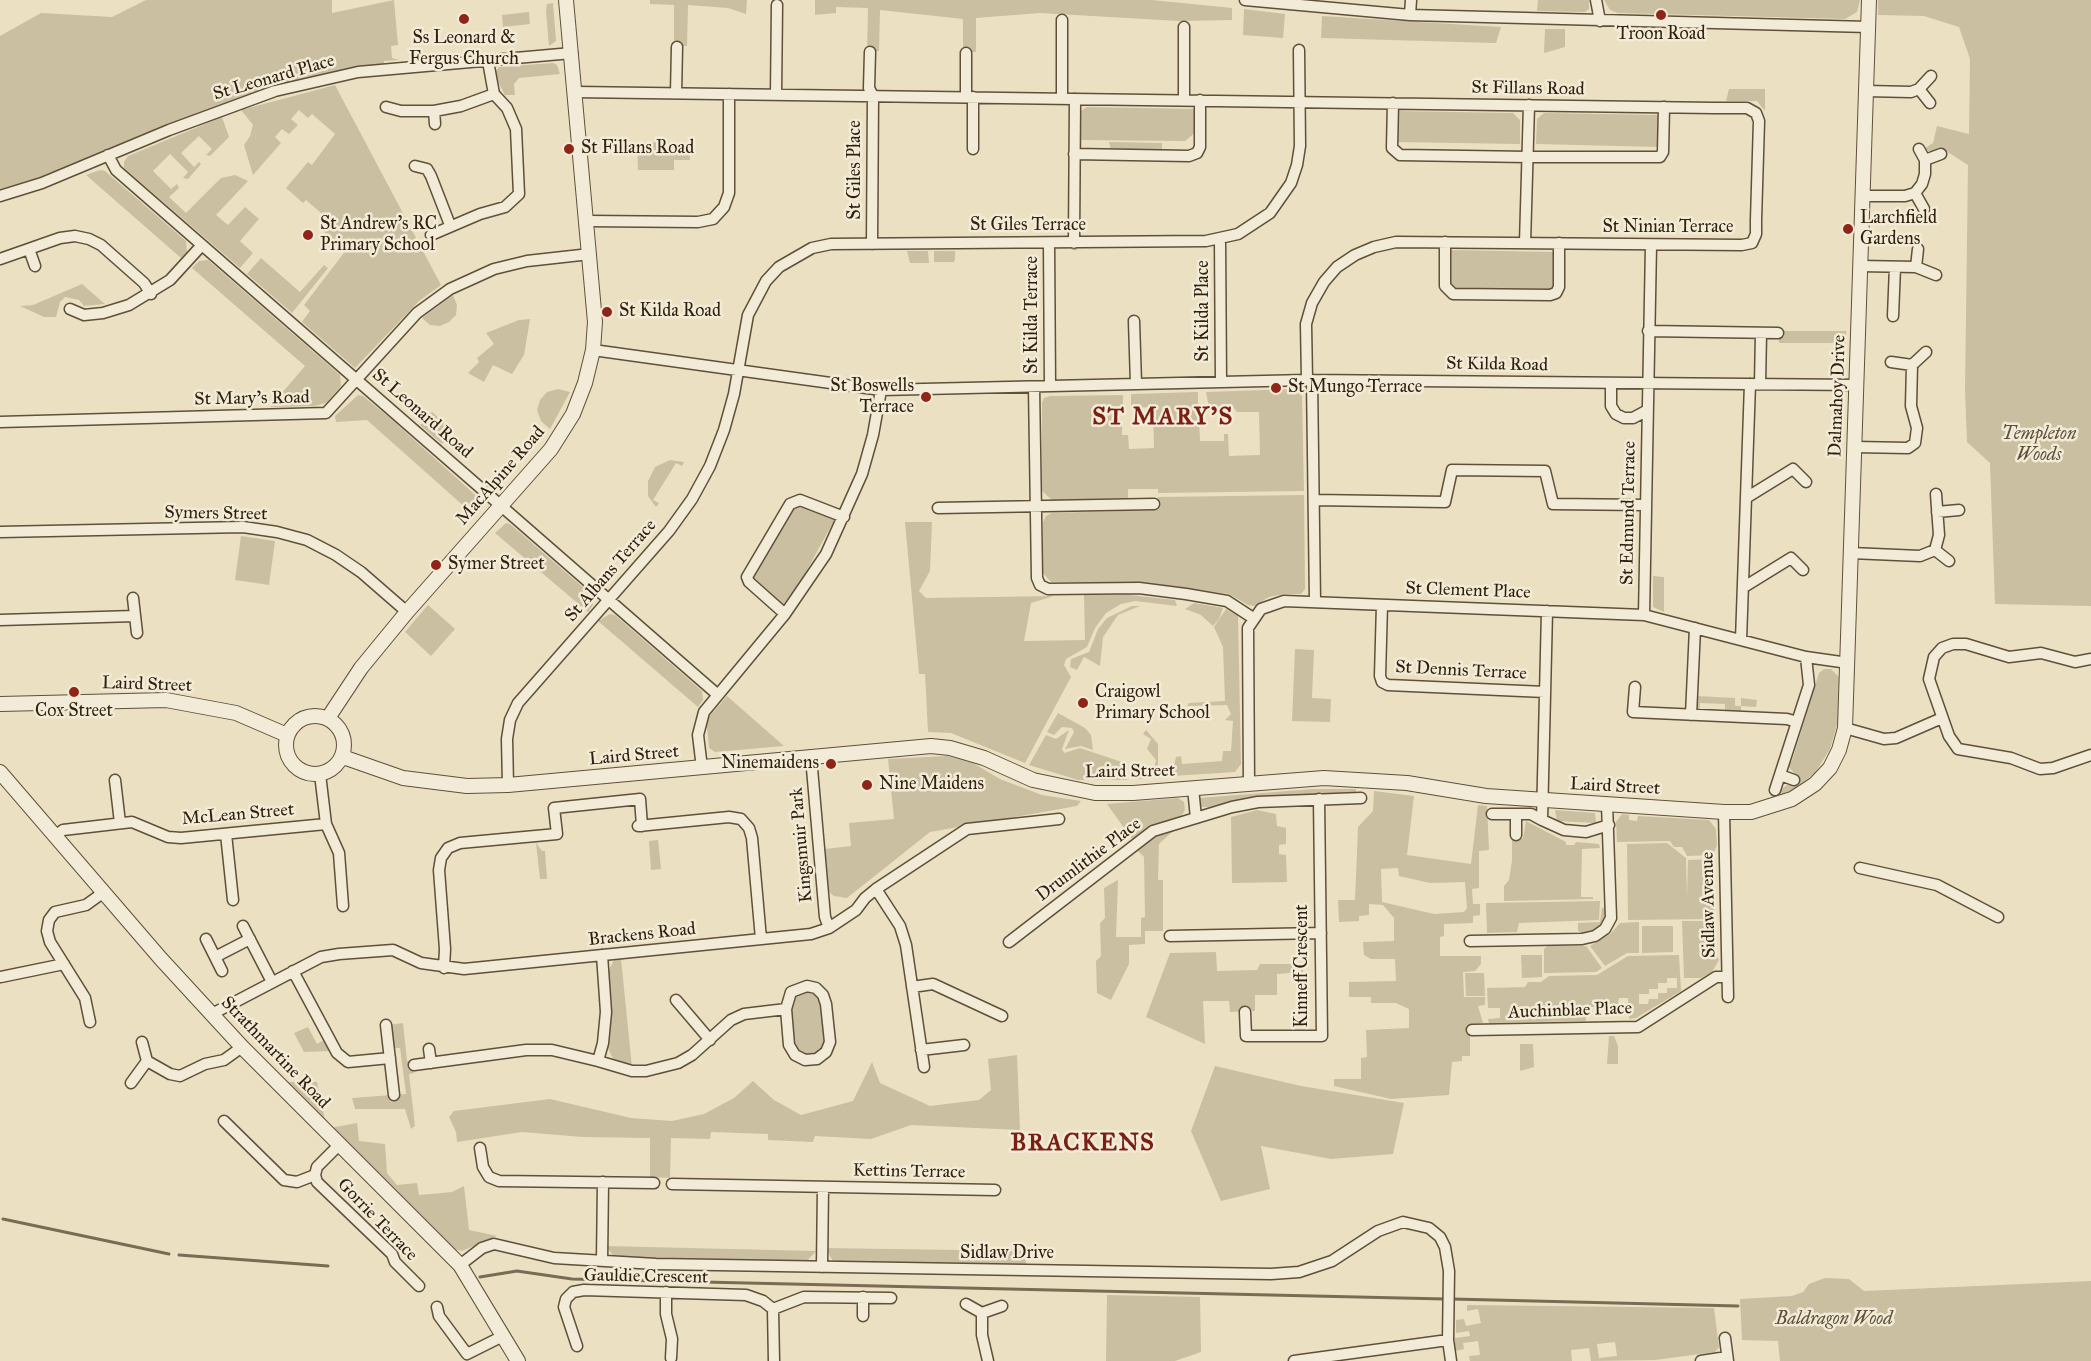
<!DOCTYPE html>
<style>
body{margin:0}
canvas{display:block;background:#ebe0c1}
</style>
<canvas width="2091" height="1361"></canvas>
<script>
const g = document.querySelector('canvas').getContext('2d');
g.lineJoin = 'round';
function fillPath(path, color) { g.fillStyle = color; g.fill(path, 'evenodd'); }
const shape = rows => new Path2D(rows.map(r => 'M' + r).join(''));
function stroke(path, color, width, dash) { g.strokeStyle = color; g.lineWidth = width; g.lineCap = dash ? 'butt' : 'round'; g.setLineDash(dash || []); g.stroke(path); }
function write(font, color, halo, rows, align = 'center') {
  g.font = font + ' "IM FELL Great Primer",serif'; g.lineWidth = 5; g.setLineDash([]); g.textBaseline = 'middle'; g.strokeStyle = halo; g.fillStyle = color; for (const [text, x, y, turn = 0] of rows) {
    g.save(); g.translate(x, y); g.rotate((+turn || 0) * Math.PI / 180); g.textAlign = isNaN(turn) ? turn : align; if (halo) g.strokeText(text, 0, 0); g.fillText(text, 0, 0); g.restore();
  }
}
fillPath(shape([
 [146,0,332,0,332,13,394,0,398,45,391,46,392,58,399,60,384,61,384,66,341,72,0,192,0,36,41,13,112,17],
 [650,0,747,0,746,14,728,8,688,5,687,46,674,46,674,5,650,4],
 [815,0,1152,0,1232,8,1232,20,1179,21,1040,13,976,18,976,52,963,52,963,19,880,10,879,51,867,51,868,8,836,7,836,13,815,15],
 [1538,0,1589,0,1589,9,1585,12,1537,11],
 [1604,0,1860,0,1857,12,1845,19,1618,13,1610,10],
 [1878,0,2091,0,2091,606,1995,604,1990,463,1967,442,1965,390,1968,165,1943,149,1932,152,1924,149,1933,143,1937,126,1969,134,1970,59,1959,27,1924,16,1878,15],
 [553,3,556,41,549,46,546,11,547,4],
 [1244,9,1285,14,1283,38,1243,35],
 [529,12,530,24,503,27,502,15],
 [1322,16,1501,27,1496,43,1321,38],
 [1545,29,1565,29,1565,47,1544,53],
 [553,63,557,65,560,74,519,78,514,84,515,95,505,95,497,80,495,72,499,67],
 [335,85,441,285,419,301,355,368,302,322,310,311,304,305,350,245,349,237,341,246,321,229,329,220,306,200,303,203,286,188,308,162,312,165,335,134,312,114,308,118,299,110,291,119,298,125,289,134,282,129,275,137,281,143,253,175,244,145,250,136,253,125,241,110],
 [1729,89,1765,89,1765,111,1757,101,1726,101],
 [1087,107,1196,109,1196,132,1185,141,1081,140,1081,111],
 [1398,111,1513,113,1520,120,1520,144,1395,142],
 [1544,113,1659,115,1660,147,1536,144,1537,119],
 [222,117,229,137,210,156,206,155,212,149,199,136,181,153,194,167,199,162,201,164,188,179,183,178,188,172,170,154,153,171,171,189,177,184,179,188,169,197,186,213,221,178,235,175,248,181,216,215,228,225,245,207,259,219,240,241,253,253,240,268,124,168,124,162,128,156],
 [637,142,689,143,690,160,674,160,674,170,638,170],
 [1109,142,1162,143,1162,150,1111,151],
 [100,170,105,171,186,241,187,252,181,258,86,175],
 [1451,250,1555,252,1556,287,1549,292,1450,289,1449,256],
 [907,251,928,251,929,263,910,263],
 [934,251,955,251,955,259,954,262,934,262],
 [261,258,300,292,324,265,328,268,292,313,247,274],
 [208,260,340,375,341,386,326,403,314,406,270,407,305,366,192,268,199,261],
 [82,284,105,304,84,306,79,300,65,297,60,302,56,317,44,317,20,306,33,305],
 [453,295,457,305,456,315,449,322,440,326,430,325,422,318],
 [530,319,524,355,512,374,493,365,484,382,468,373,479,362,477,358,494,344,486,333,519,320],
 [1779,331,1846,331,1846,343,1779,343],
 [558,389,570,392,550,429,541,421,537,410,540,400,547,392],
 [1295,389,1302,396,1304,491,1158,493,1158,489,1128,489,1128,498,1052,500,1042,491,1042,403,1044,398,1050,396,1123,395,1123,405,1115,408,1115,423,1122,423,1122,435,1128,435,1129,449,1154,448,1153,407,1131,408,1131,394,1198,392,1198,408,1206,419,1199,420,1200,441,1224,441,1224,434,1228,434,1229,456,1260,455,1259,412,1237,412,1231,404,1228,404,1228,425,1224,425,1223,408,1209,408,1206,392],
 [358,395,363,396,391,419,482,501,483,507,475,516,367,420,336,422,335,416],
 [432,412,454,431,442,444,420,425],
 [670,460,684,462,682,466,676,463,653,500,659,503,656,507,648,496,648,481,655,467],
 [1304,495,1305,589,1301,594,1284,594,1269,597,1254,606,1248,605,1229,594,1141,582,1051,582,1043,573,1043,522,1046,516,1052,513,1158,510,1158,497],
 [800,504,835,519,802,579,782,606,753,581,752,574,792,506],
 [905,522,932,522,930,571,919,591,926,598,1054,596,1031,603,1024,641,1085,640,1084,595,1130,595,1175,600,1177,606,1135,601,1121,604,1106,613,1095,628,1087,647,1066,659,1064,665,1071,677,1025,763,951,733,928,732,925,674,919,674],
 [506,523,510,524,592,595,593,605,588,612,495,533],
 [241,536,275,541,269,585,235,580],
 [1653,576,1664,577,1664,612,1653,607],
 [1194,603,1223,608,1219,619,1213,626,1201,615,1185,609],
 [428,605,455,629,431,656,405,632],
 [1132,606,1140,606,1118,615,1103,637,1100,666,1084,657,1077,670,1070,667,1071,659,1089,652,1098,629,1107,618],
 [1226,609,1238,616,1241,764,1235,772,1172,776,1176,757,1181,756,1182,764,1222,761,1223,751,1231,751,1233,721,1225,720,1231,714,1227,705,1187,706,1189,703,1225,701,1223,647,1214,627],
 [610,614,615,615,702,691,703,700,698,707,598,621],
 [1295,649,1314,650,1312,698,1331,699,1330,722,1292,721],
 [1824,669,1831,669,1839,677,1838,721,1830,749,1815,773,1794,789,1775,798,1771,796,1770,790,1777,792,1787,785,1793,785,1797,776,1788,766,1789,760,1792,761,1819,673],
 [727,696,784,746,715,752,709,748,707,726,709,717],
 [1696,696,1735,698,1735,706,1741,706,1741,698,1757,700,1756,707,1741,706,1741,714,1725,713,1725,704,1700,703,1700,712,1696,707],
 [1058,713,1085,728,1091,735,1093,750,1081,746,1065,749,1074,732,1072,728,1062,727,1054,735,1047,732],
 [1069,730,1062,749,1064,753,1080,748,1122,762,1127,780,1078,780,1029,765,1046,735,1056,739],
 [1146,730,1158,744,1158,777,1137,779,1143,769,1154,769,1156,760,1147,749,1151,739,1143,734],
 [947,756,973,763,1000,779,1042,795,1081,801,1077,806,930,832,847,898,834,896,829,892,825,849,851,846,849,823,894,819,888,759],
 [1313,789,1356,789,1356,793,1243,800,1209,807,1200,807,1198,804,1200,798],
 [1374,791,1414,796,1407,855,1471,864,1478,805,1487,806,1489,850,1479,851,1479,888,1472,889,1473,904,1480,904,1480,915,1473,916,1473,923,1444,924,1444,936,1440,937,1440,956,1481,956,1481,964,1475,971,1463,972,1464,997,1485,997,1485,1005,1478,1006,1483,1023,1470,1024,1470,1056,1462,1056,1462,1061,1452,1062,1449,1095,1391,1099,1334,1086,1334,1079,1361,1079,1361,1058,1367,1057,1366,1030,1409,1028,1409,1009,1396,1003,1371,1003,1371,997,1349,997,1349,982,1396,981,1395,959,1371,959,1364,955,1363,942,1394,941,1394,918,1383,905,1369,904,1369,915,1359,916,1359,921,1339,922,1338,900,1355,900,1358,827,1373,811],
 [1398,868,1399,876,1430,883,1465,882,1467,908,1464,912,1434,914,1382,902,1381,869],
 [1178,798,1184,802,1185,810,1181,817,1154,826,1132,839,1107,804],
 [1257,810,1276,814,1277,826,1286,828,1286,844,1279,845,1279,854,1286,855,1287,882,1232,883,1231,817],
 [1555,810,1595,813,1596,823,1557,821],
 [1622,814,1629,815,1629,820,1637,821,1638,816,1709,820,1716,829,1717,845,1713,855,1687,856,1682,847,1674,847,1670,841,1617,842,1616,822],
 [1526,821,1566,842,1566,845,1574,845,1576,842,1599,844,1600,848,1582,849,1581,897,1593,897,1593,899,1504,901,1504,886,1509,880,1512,860,1512,838,1523,838],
 [1169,831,1172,832,1159,844,1158,880,1163,880,1163,931,1145,931,1145,944,1129,945,1129,964,1111,1000,1097,993,1096,961,1101,956,1100,923,1105,918,1104,888,1118,880,1116,937,1141,937,1141,918,1145,917,1144,857,1136,849,1154,836],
 [658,840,661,869,651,870,649,841],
 [536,843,542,851,545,851,547,879,540,879],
 [1667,843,1686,858,1687,898,1688,860,1713,859,1714,919,1628,920,1627,844],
 [1600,901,1599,920,1519,923,1517,932,1487,933,1486,903],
 [1602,907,1607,911,1605,921,1598,929,1583,934,1578,931,1578,923,1600,922],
 [1682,921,1714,921,1715,953,1719,960,1712,972,1701,978,1684,978],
 [1639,922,1639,953,1627,953,1605,966,1590,946,1610,934,1620,923],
 [1642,926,1673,926,1673,952,1642,953],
 [1547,946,1586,946,1602,968,1596,972,1544,973,1544,949],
 [1216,952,1217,971,1257,970,1260,964,1303,964,1303,972,1277,974,1277,995,1255,995,1255,1011,1230,1012,1229,1001,1203,1001,1205,1044,1146,1017,1170,953],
 [1521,955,1542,955,1542,977,1522,978],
 [1679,955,1681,991,1636,1018,1629,1019,1628,998,1619,998,1618,1004,1609,1004,1608,1009,1586,1006,1586,1021,1489,1023,1488,1019,1500,1018,1500,1008,1488,1008,1487,988,1525,987,1528,982,1541,982,1549,976,1597,975,1628,956],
 [1667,978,1677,978,1677,988,1667,988,1667,993,1658,993,1658,999,1649,999,1648,1004,1639,1004,1639,994,1649,994,1649,989,1658,989,1658,983,1667,983],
 [621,959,632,1067,613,1059,608,1048,611,1012,608,972,614,960],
 [1465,973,1484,973,1485,996,1466,996],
 [811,991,820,999,826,1041,824,1047,814,1056,801,1054,793,1044,790,1008,794,996,799,992],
 [403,1023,407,1061,414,1060,414,1073,409,1074,415,1126,411,1129,405,1109,355,1109,352,1098,406,1094,400,1048,392,1048,389,1025],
 [308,1027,317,1044,324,1040,329,1051,304,1052,294,1033],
 [1609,1036,1614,1036,1618,1046,1618,1064,1607,1064],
 [1520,1044,1533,1044,1534,1067,1520,1071],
 [1017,1055,1020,1130,911,1125,871,1139,815,1136,813,1142,768,1140,768,1134,711,1132,710,1139,671,1138,670,1178,650,1177,650,1138,583,1137,522,1132,457,1142,456,1132,449,1117,454,1111,550,1099,631,1118,672,1121,704,1114,734,1098,753,1081,774,1100,801,1115,853,1101,872,1062,880,1083,930,1106,979,1100,991,1090,988,1059],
 [1215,1066,1301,1086,1404,1103,1393,1154,1331,1159,1261,1146,1270,1189,1221,1201,1191,1131],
 [284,1082,317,1082,326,1125],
 [357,1123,359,1141,385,1144,387,1173,397,1185,417,1183,419,1195,452,1192,464,1186,469,1230,497,1236,462,1251,453,1249,330,1128],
 [605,1246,816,1251,806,1262,615,1257],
 [825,1248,1025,1251,1026,1266,833,1261],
 [1825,1278,1849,1279,1864,1291,2091,1281,2091,1361,1780,1361,1778,1341,1742,1340,1740,1299,1792,1296,1803,1292,1809,1284],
 [1107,1295,1200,1297,1201,1352,1175,1361,1106,1361],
 [1467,1305,1714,1308,1719,1347,1715,1352,1655,1360,1591,1361,1589,1348,1571,1350,1572,1361,1470,1361,1469,1356,1480,1355,1478,1341,1463,1343,1464,1349,1456,1351,1455,1347,1455,1338,1470,1336,1469,1331,1456,1333,1456,1320,1464,1319,1466,1326,1481,1323,1478,1309,1467,1311],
 [1615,1342,1617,1356,1599,1358,1597,1344]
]), '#cbbfa2');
stroke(shape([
 [3,1219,169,1254],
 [179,1255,328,1266],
 [480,1277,517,1271,572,1279,1445,1299],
 [1452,1299,1738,1306]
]), '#7a6c54', 3);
const minor = shape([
 [1245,0,1410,15,1868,27],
 [1596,0,1600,21],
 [1410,15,1411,0],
 [1184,27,1184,100],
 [870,52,869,88,873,96,872,244],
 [1919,89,1930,103],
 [1866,91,1911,92,1919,89,1931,76],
 [576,92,1714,108,1747,108,1756,113,1759,121,1756,220,1756,234,1752,243,1742,245,1396,242,1374,247,1355,255,1337,267,1324,282,1312,303,1306,324,1307,380],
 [676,93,677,47],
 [776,95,777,5],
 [966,97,966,53],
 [1062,99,1062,20],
 [1393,103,1392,148,1400,155,1528,157,1660,157,1663,152,1664,107],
 [386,107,401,111,434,111,461,106,494,94],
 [434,111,435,124],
 [973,149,973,97],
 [1074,154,1189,156,1197,153,1200,147,1200,100],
 [108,155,116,170,718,695],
 [1925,160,1941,154],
 [415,166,427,169,431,176,450,225],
 [1915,193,1924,209],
 [0,196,42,183,169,130,275,91,358,72,572,53],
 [1862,196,1905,196,1915,193,1922,184,1925,174,1925,160,1919,149],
 [587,221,698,222,713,219,724,207,729,193,729,94],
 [431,235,480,214,505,207,519,194,516,129,507,108,494,94,488,61],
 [1220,240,1221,382],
 [1445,242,1445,286,1453,294,1550,295,1556,293,1559,287,1559,243],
 [1049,243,1050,386],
 [1074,243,1075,99],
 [1525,243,1529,105],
 [29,249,35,266],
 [0,259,60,238,75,236,89,239,101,245,144,283,151,294],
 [1860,266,1916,267,1936,275],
 [1916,267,1918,249],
 [70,309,84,315,103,313,129,305,170,280,202,245],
 [1893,316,1895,267],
 [1134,321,1136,384],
 [1648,331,1778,333],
 [593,350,881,390,1307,380,1857,385],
 [1891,362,1912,365,1926,352],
 [1312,380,1315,602],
 [1611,383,1611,406,1616,414,1624,418,1633,418,1646,411],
 [1760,384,1761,333],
 [1034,387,1037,578,1040,585,1048,589,1139,588,1186,594,1227,601,1253,618],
 [0,422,326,413,417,313,450,289,494,269,527,261,590,254],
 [1855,447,1908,448,1915,443,1917,428,1911,406,1912,365],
 [1746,498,1793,469,1806,482],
 [1314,500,1445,502,1452,470,1545,471,1553,504,1645,505],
 [938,508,1154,504],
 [1937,512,1959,510],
 [0,532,243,527,277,532,307,540,336,555,361,572,407,612],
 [1935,550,1949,561],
 [1851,553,1920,556,1935,550,1939,535,1936,494],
 [1744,587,1791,558,1803,570],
 [133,598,137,633],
 [1382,605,1380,676,1382,682,1388,685,1545,692],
 [1547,611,1542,820,1564,830,1586,832,1609,825],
 [785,614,749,582,747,577,790,504,800,500,844,517],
 [1644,615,1651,245],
 [0,620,135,616],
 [1741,640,1750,384],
 [2091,659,2075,662,2041,653,2009,657,1966,644,1953,644,1942,648,1934,657,1929,679,1949,736,1958,749,2011,758,2040,769,2053,768,2091,755],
 [1635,687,1633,712,1787,719,1797,722],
 [1691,715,1695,628],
 [1845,728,1884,739,1896,738,1942,718],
 [811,757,825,917,829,928],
 [702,768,698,735,704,712,785,614,826,554,862,474,873,435,881,390],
 [320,774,326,824,339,853,343,906],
 [1780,775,1794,780],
 [115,780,120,823],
 [1249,784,1248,628,1261,609,1284,601,1644,615,1806,657,1848,663],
 [508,785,507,739,510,720,518,703,669,531,692,499,710,466,724,430,734,394,748,315,766,281,779,267,812,248,831,244,1206,241,1238,234,1270,213,1291,183,1297,165,1300,146,1299,50],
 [1193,788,1196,818],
 [1775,790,1809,685,1806,657],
 [1724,812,1728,997],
 [1492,814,1531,814,1542,820],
 [1516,814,1516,835],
 [638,826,729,817,741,819,749,828,752,838,761,939],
 [226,834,233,900],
 [55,836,63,830,132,822,168,837,181,838,326,824],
 [1860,868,1937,885,1998,917],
 [876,889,900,926,906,945,924,1067],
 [243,926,272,982],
 [1170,936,1321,933],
 [206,939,222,971],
 [1470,941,1582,939,1595,936,1605,929,1611,918,1607,804],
 [1009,942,1153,831,1232,807,1258,802,1361,798],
 [215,957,250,939],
 [444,968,445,949,439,870,441,858,448,848,460,843,557,834,554,808,640,799,642,826],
 [293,971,337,1053,348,1062,390,1058],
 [1,977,64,964],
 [912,987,933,984,1002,1016],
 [676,1000,710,1040],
 [1245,1012,1246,1036,1322,1036,1319,799],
 [212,1014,321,957,339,954,393,950,421,963,464,969,811,934,829,928,856,910,865,898,876,889,967,829,1059,819],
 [90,1022,85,998,50,942,47,931,49,920,55,912,86,905,104,892],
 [386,1025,394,1095],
 [1472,1030,1638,1027,1716,977,1727,977],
 [142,1042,147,1061,170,1074,180,1076,205,1064,224,1060,242,1047],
 [429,1049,431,1063],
 [921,1050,964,1045],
 [598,1061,632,1071,646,1071,678,1063,692,1055,731,1020,744,1014,786,1009,791,992,807,986,816,988,823,995,826,1004,830,1042,826,1052,817,1059,805,1060,795,1055,789,1045,786,1009],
 [414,1065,526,1050,552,1050,598,1061,603,1043,606,1012,602,955],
 [131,1083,147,1061],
 [224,1121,284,1180,297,1182,315,1175],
 [339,1145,317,1167,315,1175,317,1182,392,1254,395,1262,419,1286],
 [480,1148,483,1167,489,1177,499,1181,654,1183],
 [672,1184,995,1190],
 [602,1261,603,1182],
 [460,1265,482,1248,494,1244,554,1258,656,1264,1271,1274,1299,1272,1332,1261,1378,1231,1403,1222,1429,1228,1440,1237,1445,1247,1449,1271,1448,1340],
 [822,1267,823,1187],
 [666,1292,666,1314,672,1339,671,1358],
 [966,1304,982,1313,1002,1306],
 [437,1307,439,1316,467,1354,503,1336],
 [773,1309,804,1297,891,1298],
 [773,1309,774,1361],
 [982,1313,982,1335,988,1361],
 [863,1316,863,1297],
 [1725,1338,1728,1361],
 [577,1346,564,1307,566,1299,573,1292,584,1290,746,1295,763,1301,773,1309],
 [1294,1361,1448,1340,1451,1361],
 [1701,1361,1727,1357]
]);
const tertiary = shape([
 [0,704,166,700,236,713,287,735],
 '286 745a29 29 0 1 1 58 0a29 29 0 1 1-58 0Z',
 [328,718,361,668,407,612,551,449,573,414,585,383,593,350,595,322,566,0],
 [343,757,403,778,467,786,508,785,931,746,950,748,984,758,1033,780,1095,793,1133,793,1324,778,1407,783,1486,796,1724,812,1751,812,1792,799,1815,784,1830,768,1839,750,1845,728,1869,0],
 [0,772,161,959,242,1047,460,1265,518,1361]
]);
stroke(minor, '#5f503a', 13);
stroke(tertiary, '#5f503a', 16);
stroke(minor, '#f2ebd7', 10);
stroke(tertiary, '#f2ebd7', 14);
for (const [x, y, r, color] of [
 [1661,15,6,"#8f2418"],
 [464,19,6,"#8f2418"],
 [569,149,6,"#8f2418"],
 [1848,229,6,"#8f2418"],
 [308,235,6,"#8f2418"],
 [607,312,6,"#8f2418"],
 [1276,388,6,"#8f2418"],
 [926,397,6,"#8f2418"],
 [436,565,6,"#8f2418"],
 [74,692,6,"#8f2418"],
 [1083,703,6,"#8f2418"],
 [831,764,6,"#8f2418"],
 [867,785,6,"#8f2418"]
]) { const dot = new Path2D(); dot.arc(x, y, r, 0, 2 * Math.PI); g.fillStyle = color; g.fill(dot); stroke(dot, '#f2ebd7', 2); }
write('18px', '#30200d', '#f2ebd7', [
 ["Troon Road",1661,35,"center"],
 ["Ss Leonard &",464,39,"center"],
 ["Fergus Church",464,60,"center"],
 ["St Fillans Road",581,149],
 ["Larchfield",1860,219],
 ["Gardens",1860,240],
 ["St Andrew's RC",320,225],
 ["Primary School",320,246],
 ["St Kilda Road",619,312],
 ["St Boswells",914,387,"right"],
 ["Terrace",914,408,"right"],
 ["St Mungo Terrace",1288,388],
 ["Symer Street",448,565],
 ["Craigowl",1095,693],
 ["Primary School",1095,714],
 ["Cox Street",74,712,"center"],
 ["Ninemaidens",819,764,"right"],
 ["Nine Maidens",879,785]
], 'left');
write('18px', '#30200d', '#f2ebd7', [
 ["St Leonard Place",274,78,-16],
 ["St Fillans Road",1528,89,1],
 ["St Giles Place",856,170,-90],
 ["St Giles Terrace",1028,226],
 ["St Ninian Terrace",1668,228],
 ["St Kilda Place",1204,311,-90],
 ["St Kilda Terrace",1033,315,-90],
 ["St Kilda Road",1497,365,1],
 ["Dalmahoy Drive",1838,396,-88],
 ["St Mary's Road",252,399,-1],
 ["St Leonard Road",422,414,41],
 ["MacAlpine Road",501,476,-49],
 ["St Edmund Terrace",1629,513,-89],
 ["Symers Street",216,514,1],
 ["St Albans Terrace",611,571,-49],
 ["St Clement Place",1468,591,2],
 ["St Dennis Terrace",1461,671,3],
 ["Laird Street",147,685,2],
 ["Laird Street",634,756,-5],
 ["Laird Street",1130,772,-1],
 ["Laird Street",1615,787,3],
 ["McLean Street",238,815,-5],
 ["Kingsmuir Park",802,845,-95],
 ["Drumlithie Place",1089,860,-37],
 ["Sidlaw Avenue",1709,905,-91],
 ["Brackens Road",642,935,-6],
 ["Kinneff Crescent",1303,966,-90],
 ["Auchinblae Place",1570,1011,-2],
 ["Strathmartine Road",275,1053,46],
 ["Kettins Terrace",909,1172,1],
 ["Gorrie Terrace",377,1220,46],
 ["Sidlaw Drive",1007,1254],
 ["Gauldie Crescent",646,1277,1]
]);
write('italic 18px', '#5e503a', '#f2ebd7', [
 ["Templeton",2039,435],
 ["Woods",2039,456],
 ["Baldragon Wood",1834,1320]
]);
g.letterSpacing = '1.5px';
write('bold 24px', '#7a1f14', '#f2ebd7', [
 ["ST MARY'S",1163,418],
 ["BRACKENS",1083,1144]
]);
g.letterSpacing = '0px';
</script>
